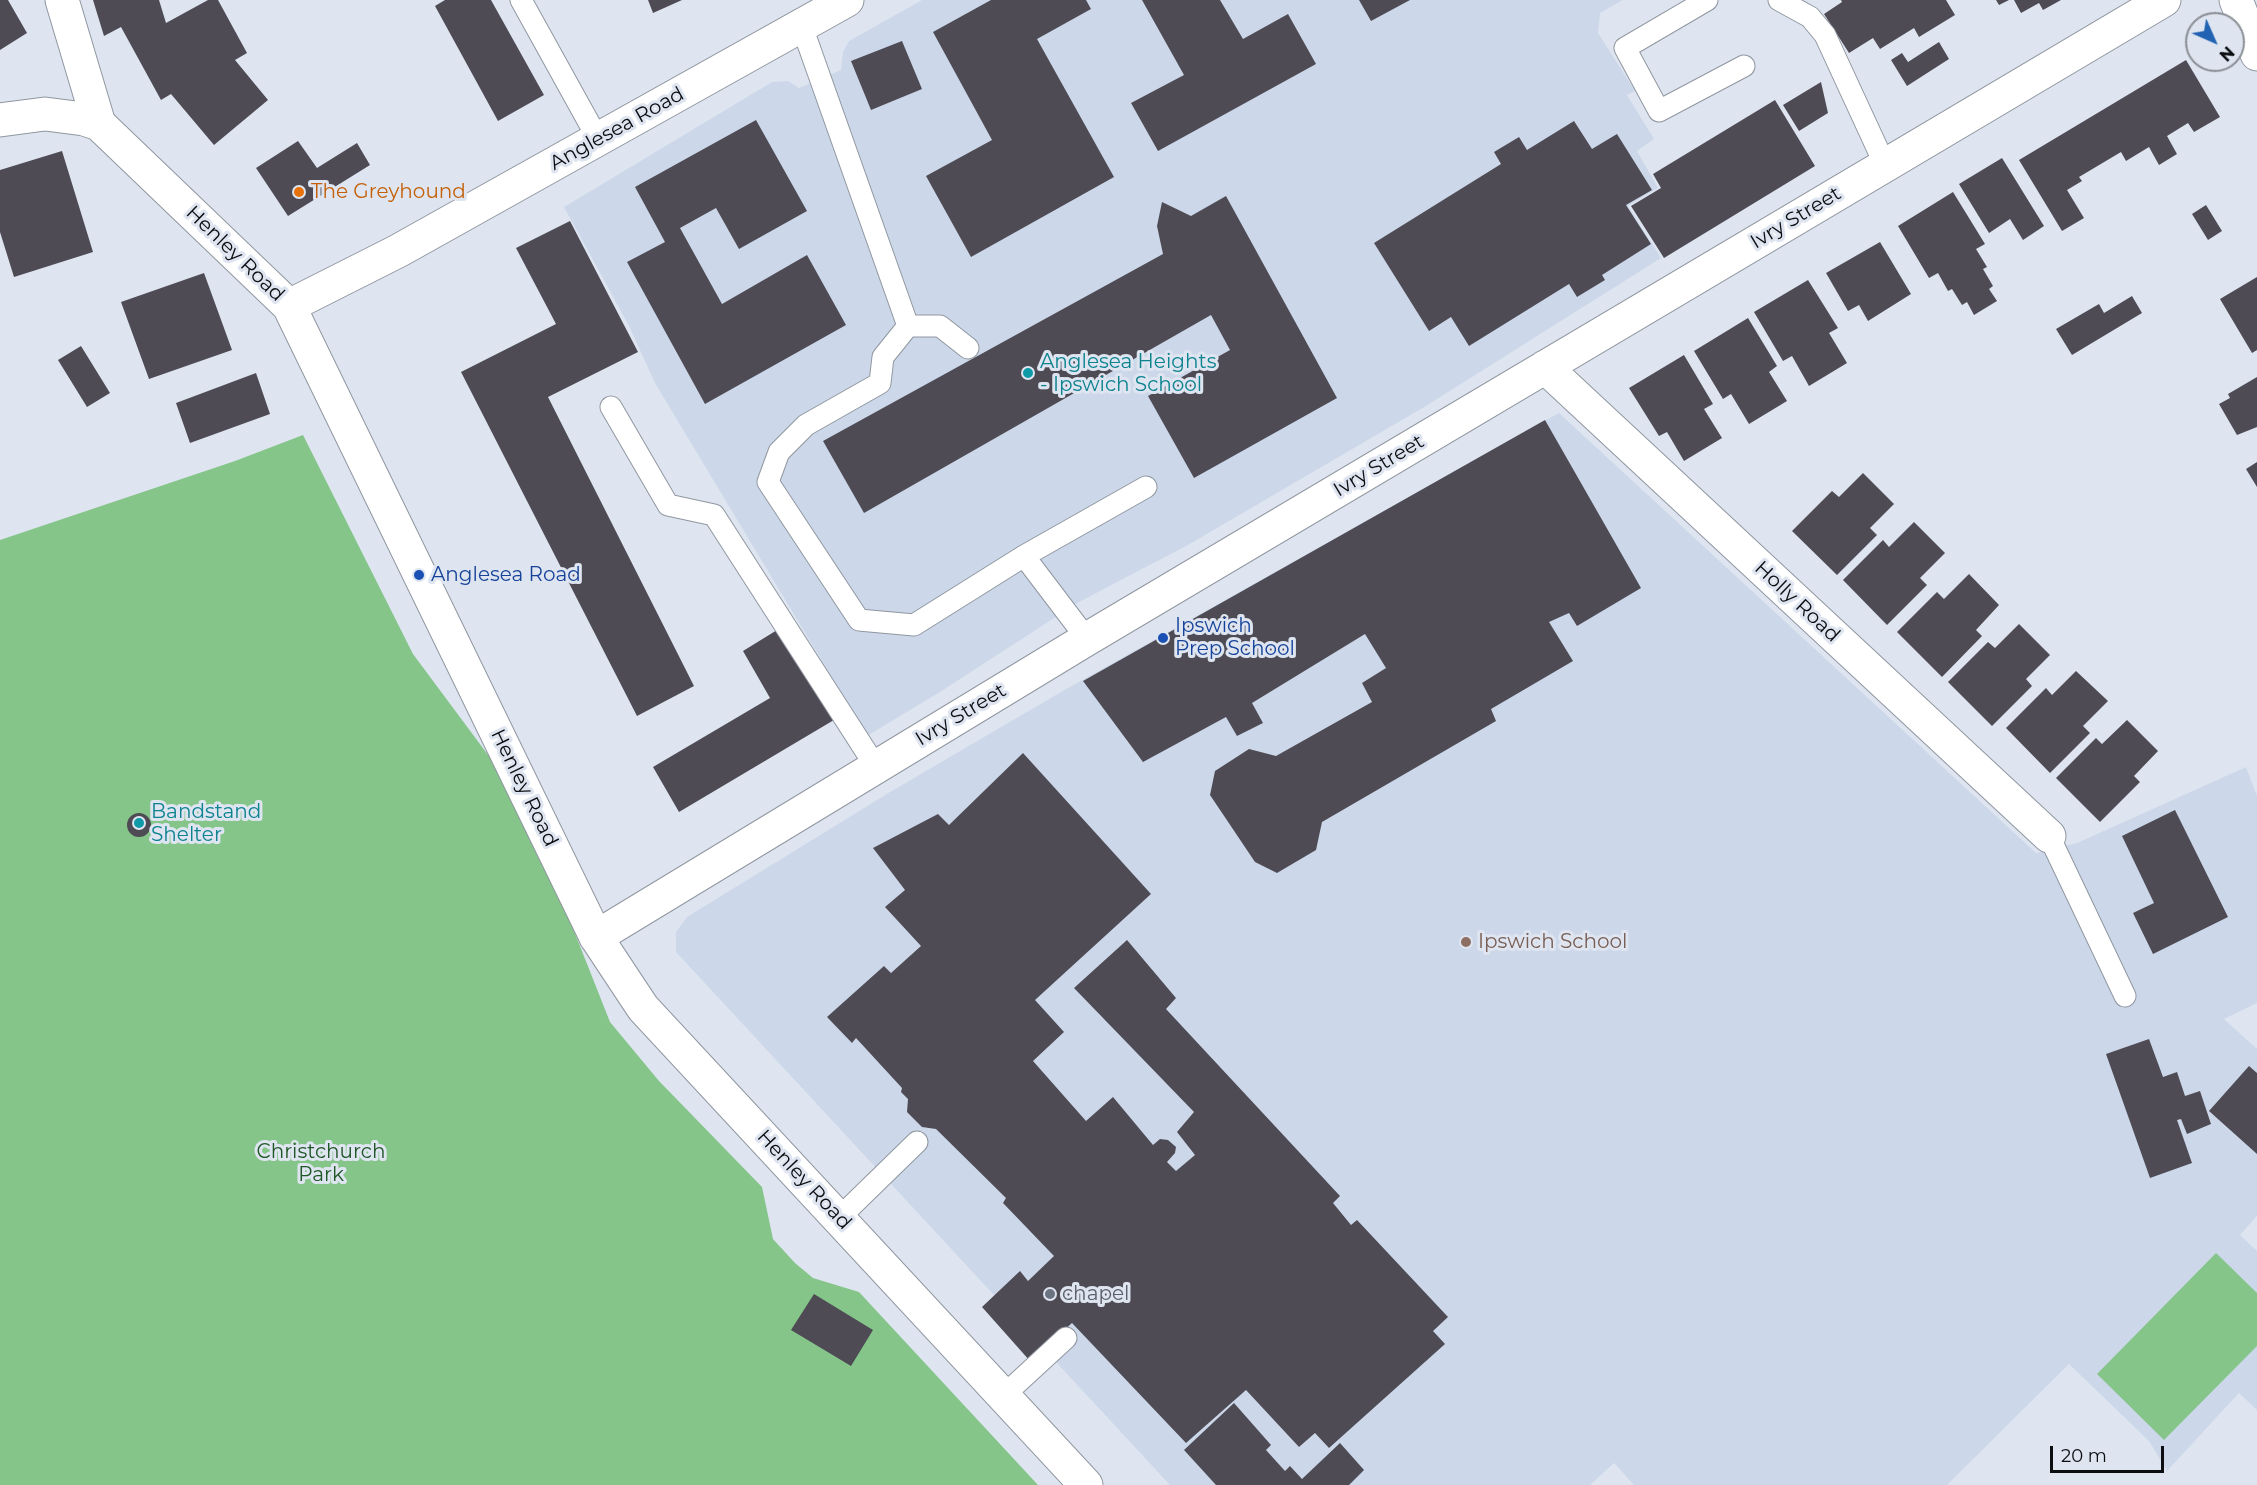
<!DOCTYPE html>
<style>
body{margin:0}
#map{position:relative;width:2257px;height:1485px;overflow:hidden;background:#dee5f0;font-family:Montserrat,sans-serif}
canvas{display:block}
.north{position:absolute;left:2185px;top:12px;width:60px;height:60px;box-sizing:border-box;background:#dee5f0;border:2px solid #8a8f96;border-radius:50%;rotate:135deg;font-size:16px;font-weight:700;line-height:24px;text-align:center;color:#0b0d10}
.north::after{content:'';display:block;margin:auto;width:21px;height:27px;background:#2162b3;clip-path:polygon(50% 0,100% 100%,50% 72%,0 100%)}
.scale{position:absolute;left:2050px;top:1446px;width:114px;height:27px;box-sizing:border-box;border:3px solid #0b0d10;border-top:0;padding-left:8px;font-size:18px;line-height:21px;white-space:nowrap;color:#0b0d10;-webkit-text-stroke:4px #dee5f0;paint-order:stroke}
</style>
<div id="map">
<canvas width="2257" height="1485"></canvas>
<div class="north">N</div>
<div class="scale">20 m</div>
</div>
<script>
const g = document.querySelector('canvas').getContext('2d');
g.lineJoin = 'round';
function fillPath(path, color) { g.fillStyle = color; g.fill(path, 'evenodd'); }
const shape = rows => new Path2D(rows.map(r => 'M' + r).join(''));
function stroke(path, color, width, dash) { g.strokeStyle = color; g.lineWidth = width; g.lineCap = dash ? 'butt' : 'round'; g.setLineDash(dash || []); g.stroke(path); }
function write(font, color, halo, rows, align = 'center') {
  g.font = font + ' Montserrat,sans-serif'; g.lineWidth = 6; g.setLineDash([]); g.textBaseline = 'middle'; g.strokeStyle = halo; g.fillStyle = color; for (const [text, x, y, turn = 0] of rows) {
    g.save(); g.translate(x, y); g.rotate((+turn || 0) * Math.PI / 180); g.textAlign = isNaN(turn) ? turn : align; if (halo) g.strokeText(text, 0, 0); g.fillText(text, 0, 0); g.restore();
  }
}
fillPath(shape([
 [922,0,1623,0,1600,13,1598,33,1635,91,1627,95,1654,139,1637,151,1658,188,1628,206,1661,258,1426,406,1188,545,1079,602,940,692,867,736,655,383,629,326,564,207,772,82,788,81,799,88,841,70,843,52,849,41],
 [1559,413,2036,853,2077,843,2246,767,2257,796,2257,1003,2224,1019,2257,1049,2257,1216,2240,1235,2257,1251,2257,1410,2239,1393,2167,1471,2149,1441,2069,1364,1947,1485,1634,1485,1614,1463,1590,1485,1170,1485,676,952,676,932,687,917,890,792,1061,692]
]), '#ccd8e9');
fillPath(shape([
 [303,435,413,654,523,802,610,1022,659,1081,762,1187,773,1239,795,1263,813,1278,859,1292,1038,1485,0,1485,0,540,235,461],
 [2216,1253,2257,1293,2257,1346,2164,1440,2097,1374]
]), '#86c58a');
fillPath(shape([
 [0,0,8,0,27,33,0,50],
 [93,0,159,0,166,23,208,0,218,0,247,53,235,60,268,100,214,145,171,94,161,100,121,27,104,36],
 [445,0,491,0,544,95,498,121,435,6],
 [648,0,682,0,653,13],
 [991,0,1086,0,1091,9,1037,39,1114,177,971,257,926,176,992,140,933,32],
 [1142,0,1220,0,1243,39,1288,14,1316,64,1158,151,1131,103,1184,75],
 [1359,0,1410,0,1371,21],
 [1841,0,1946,0,1955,15,1919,37,1914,28,1880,49,1873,38,1849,53,1824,14,1842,2],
 [1996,0,2009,0,1999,5],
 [2014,0,2061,0,2043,10,2039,3,2021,13],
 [902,41,922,89,871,110,851,61],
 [1939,42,1949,59,1907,86,1891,60,1902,53,1908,62],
 [2186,60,2220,117,2194,132,2188,123,2167,136,2177,154,2159,165,2149,147,2126,161,2121,152,2079,177,2082,181,2067,190,2084,218,2062,231,2019,160],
 [1821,82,1828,113,1799,131,1783,105],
 [1775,100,1815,166,1664,258,1631,206,1661,188,1653,174],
 [756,120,807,211,739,249,716,208,680,228,722,304,807,255,846,325,705,404,627,262,665,242,635,187],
 [1574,121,1592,149,1617,134,1652,190,1626,205,1651,244,1602,275,1605,280,1577,297,1569,284,1469,346,1451,317,1429,331,1374,243,1501,164,1494,152,1519,137,1527,150],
 [298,141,317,168,357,143,370,165,288,216,256,168],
 [62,151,93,252,14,277,0,232,0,170],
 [2002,158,2044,226,2023,240,2010,219,1989,233,1959,184],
 [1953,192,1985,244,1976,249,1987,267,1983,269,1993,286,1989,289,1997,301,1974,315,1967,302,1962,305,1952,289,1948,291,1938,273,1929,278,1898,226],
 [1226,196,1337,398,1194,478,1148,396,1230,350,1211,315,864,513,823,441,1163,254,1157,226,1162,202,1191,216],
 [2206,205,2222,231,2208,240,2192,214],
 [570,221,638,352,548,397,694,686,637,716,461,372,556,324,516,248],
 [1880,242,1911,294,1868,321,1859,305,1848,311,1826,273],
 [204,273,232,350,149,379,121,302],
 [2257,277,2257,350,2252,353,2220,299],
 [1808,280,1838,328,1829,333,1847,363,1809,386,1792,356,1783,361,1754,312],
 [2132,296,2142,313,2072,355,2056,329,2099,304,2104,313],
 [1748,318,1777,366,1769,372,1787,401,1749,424,1731,394,1723,399,1694,351],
 [81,346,110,393,87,407,58,360],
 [1684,355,1713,404,1704,409,1722,438,1684,461,1667,432,1659,436,1629,388],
 [256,373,270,414,190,443,176,403],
 [2257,377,2257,427,2237,435,2219,404,2230,398,2228,394],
 [1545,420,1641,588,1577,626,1569,613,1549,622,1573,661,1491,709,1496,721,1322,822,1316,850,1277,873,1255,862,1210,795,1215,771,1249,749,1276,756,1372,702,1362,683,1386,668,1365,634,1252,703,1263,723,1237,736,1226,717,1143,762,1083,681],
 [2257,462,2257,487,2246,469],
 [1863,473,1894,504,1870,528,1877,535,1837,575,1792,531,1832,491,1839,497],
 [1914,522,1945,553,1920,578,1927,585,1887,625,1843,580,1883,540,1889,547],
 [1969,574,1999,605,1976,630,1982,636,1942,677,1897,632,1937,592,1944,599],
 [2019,624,2050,655,2026,679,2032,686,1992,726,1948,682,1988,642,1995,648],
 [782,627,839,717,679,812,653,767,770,698,743,651],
 [2076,671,2108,701,2083,726,2090,733,2050,773,2006,728,2046,688,2052,695],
 [2127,720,2158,751,2134,776,2140,782,2100,822,2056,778,2096,738,2102,744],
 [1023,753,1151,894,1035,1000,1064,1032,1033,1061,1086,1121,1113,1097,1153,1145,1160,1139,1168,1140,1176,1147,1175,1153,1167,1162,1176,1171,1195,1155,1177,1132,1194,1112,1074,988,1127,940,1176,998,1166,1009,1340,1196,1333,1203,1351,1225,1357,1220,1448,1317,1433,1331,1445,1344,1329,1448,1315,1433,1299,1447,1246,1390,1186,1443,1072,1323,1030,1361,982,1307,1020,1271,1028,1281,1054,1256,1003,1203,1006,1198,936,1129,922,1127,907,1112,908,1099,901,1092,902,1088,856,1038,852,1043,827,1017,884,966,891,973,921,946,885,907,905,890,873,848,938,814,949,825],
 [2175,810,2228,917,2153,954,2133,913,2154,903,2122,836],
 '127 825a12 12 0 1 1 24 0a12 12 0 1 1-24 0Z',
 [2149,1039,2163,1077,2177,1072,2185,1096,2200,1091,2211,1124,2187,1134,2181,1119,2177,1120,2192,1163,2150,1178,2106,1054],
 [2249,1066,2257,1073,2257,1154,2209,1111],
 [814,1294,873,1330,851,1366,791,1330],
 [1234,1403,1271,1445,1266,1450,1285,1471,1290,1466,1302,1479,1340,1443,1364,1470,1349,1485,1216,1485,1184,1450]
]), '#4e4b55');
const service = shape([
 [521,0,598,139],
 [1707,0,1625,48,1659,111,1744,66],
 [1779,0,1810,17,1825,35,1885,165],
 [801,24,908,326],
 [968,348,940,326,908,326,883,357,880,383,806,425,779,452,768,482,859,620,914,625,1024,556,1146,487],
 [611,407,668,505,714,515,876,767],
 [1024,556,1087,639],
 [2049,836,2125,996],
 [839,1218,917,1142],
 [1003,1396,1066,1338]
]);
const minor = shape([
 [62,0,99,124],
 [2236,0,2257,54],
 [1545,367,2049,836],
 [596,937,1087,639,2164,0]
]);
const tertiary = shape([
 [0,120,45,114,84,119,99,124,289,306,596,937,643,1008,1086,1485],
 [289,306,398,251,847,0]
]);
stroke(service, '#9097a0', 23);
stroke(minor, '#9097a0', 35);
stroke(tertiary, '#9097a0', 35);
stroke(service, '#fff', 21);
stroke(minor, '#fff', 33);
stroke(tertiary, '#fff', 33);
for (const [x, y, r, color] of [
 [299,192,6,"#e8710a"],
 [1028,373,6,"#0f9aa8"],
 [419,575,6,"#1a4fb4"],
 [1163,638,6,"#1a4fb4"],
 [139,823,6,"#0f9aa8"],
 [1466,942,6,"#8d6e63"],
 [1050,1294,6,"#6b7280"]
]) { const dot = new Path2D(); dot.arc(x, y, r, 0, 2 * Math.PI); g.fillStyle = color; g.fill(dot); stroke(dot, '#dee5f0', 2); }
write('20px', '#0b0d10', '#dee5f0', [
 ["Anglesea Road",617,129,-29],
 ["Ivry Street",1796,218,-31],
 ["Henley Road",235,254,44],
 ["Ivry Street",1379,466,-31],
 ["Holly Road",1797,602,43],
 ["Ivry Street",961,715,-31],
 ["Henley Road",524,788,64],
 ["Henley Road",804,1180,47]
]);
write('20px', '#c56008', '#dee5f0', [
 ["The Greyhound",311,192]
], 'left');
write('20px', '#0d838f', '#dee5f0', [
 ["Anglesea Heights",1040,362],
 ["- Ipswich School",1040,385],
 ["Bandstand",151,812],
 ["Shelter",151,835]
], 'left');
write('20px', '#164399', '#dee5f0', [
 ["Anglesea Road",431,575],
 ["Ipswich",1175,626],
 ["Prep School",1175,649]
], 'left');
write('20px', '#785e54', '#dee5f0', [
 ["Ipswich School",1478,942]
], 'left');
write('20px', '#205727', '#dee5f0', [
 ["Christchurch",321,1152],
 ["Park",321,1175]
]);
write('20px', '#5b616d', '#dee5f0', [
 ["chapel",1062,1294]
], 'left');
</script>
